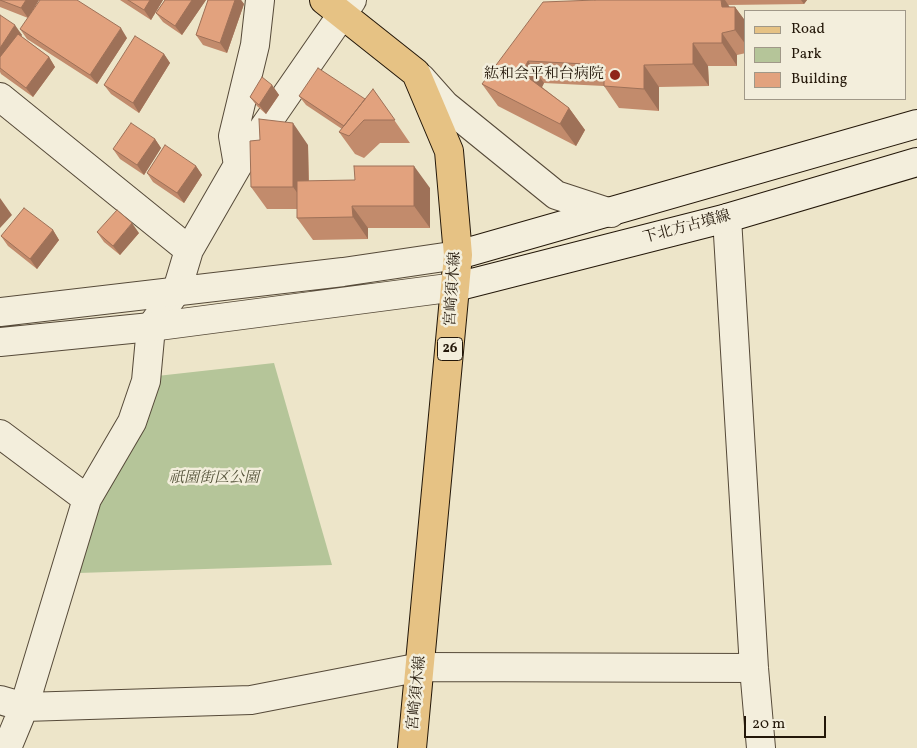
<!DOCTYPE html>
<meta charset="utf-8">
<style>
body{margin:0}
#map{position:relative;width:917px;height:748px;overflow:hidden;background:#ede5c9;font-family:Vollkorn,serif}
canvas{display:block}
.legend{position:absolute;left:744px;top:10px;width:162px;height:90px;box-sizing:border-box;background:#f3eedc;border:1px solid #a09888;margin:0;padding:6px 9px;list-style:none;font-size:15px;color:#231709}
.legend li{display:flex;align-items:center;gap:10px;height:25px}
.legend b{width:25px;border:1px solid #a09888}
.scale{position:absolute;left:744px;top:716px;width:82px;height:22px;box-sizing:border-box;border:2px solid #231709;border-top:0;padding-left:6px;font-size:15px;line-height:18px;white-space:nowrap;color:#231709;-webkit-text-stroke:4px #f3eedc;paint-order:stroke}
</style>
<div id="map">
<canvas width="917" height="748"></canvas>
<ul class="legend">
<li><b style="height:6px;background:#e6c284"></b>Road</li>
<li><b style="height:14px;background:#b5c599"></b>Park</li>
<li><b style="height:14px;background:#e2a27e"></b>Building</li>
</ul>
<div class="scale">20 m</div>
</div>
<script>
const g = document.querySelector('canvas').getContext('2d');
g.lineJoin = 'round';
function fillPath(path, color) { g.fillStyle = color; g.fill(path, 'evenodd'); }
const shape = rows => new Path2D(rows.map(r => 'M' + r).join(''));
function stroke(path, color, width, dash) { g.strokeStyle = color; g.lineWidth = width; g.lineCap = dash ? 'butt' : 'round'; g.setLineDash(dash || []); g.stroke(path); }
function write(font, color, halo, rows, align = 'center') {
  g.font = font + ' Vollkorn,"Noto Serif JP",serif'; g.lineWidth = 5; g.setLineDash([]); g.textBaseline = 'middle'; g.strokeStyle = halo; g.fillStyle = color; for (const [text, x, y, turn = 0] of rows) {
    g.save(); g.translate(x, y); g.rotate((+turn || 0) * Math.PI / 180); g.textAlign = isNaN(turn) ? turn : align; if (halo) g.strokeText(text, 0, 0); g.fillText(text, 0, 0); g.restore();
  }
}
fillPath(shape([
 [274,363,332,565,78,573,97,505,157,376]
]), '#b5c599');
const minor = shape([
 [421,78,445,105,556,195,611,213],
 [0,97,189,250],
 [238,165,352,0],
 [727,218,754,668,761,748],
 [0,434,87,499],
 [0,700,24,707,251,700,421,667,754,668],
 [7,748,24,707,87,499,132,422,146,381,151,327,177,290,189,250,238,165,233,136,255,45,260,0]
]);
const tertiary = shape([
 [0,312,343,272,458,255],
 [0,342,151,327,456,287]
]);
const secondary = shape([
 [458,255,917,124],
 [456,287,727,218,917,162]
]);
const primary = shape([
 [324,0,416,73,449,151,458,255,412,748]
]);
stroke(minor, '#564a39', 30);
stroke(tertiary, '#564a39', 30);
stroke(secondary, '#231709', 30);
stroke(primary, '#231709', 30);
stroke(minor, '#f3eedc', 28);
stroke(tertiary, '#f3eedc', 28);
stroke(secondary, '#f3eedc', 28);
stroke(primary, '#e6c284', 28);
fillPath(shape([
 [0,0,39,0,28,18,0,7],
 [120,0,163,0,151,20],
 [165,0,206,0,182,35,163,22,156,13],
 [208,0,241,0,244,4,227,53,203,45,196,35],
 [595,0,807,0,804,4,728,5,729,7,735,7,746,22,746,53,737,55,737,66,708,66,709,86,659,87,659,111,619,108,604,86,544,83,542,87,569,108,585,130,576,146,498,106,482,84],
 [0,15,22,35,21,36,49,57,55,67,33,97,1,74,0,72],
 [20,29,127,38,97,84,27,39],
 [164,54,170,63,139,113,111,94,104,85],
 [272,85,279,95,266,114,257,106,250,97],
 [373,89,410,143,380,143,364,158,355,154,339,132,342,129,306,105,299,96,365,99],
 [155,139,161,148,144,175,120,159,113,149],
 [308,145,309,181,430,188,430,228,368,228,368,239,313,240,297,218,297,209,267,209,251,187],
 [196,166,202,175,184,203,153,182,147,173],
 [53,230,59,240,37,269,8,246,1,236],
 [97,232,139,233,120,255,104,242]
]), '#c28b6c');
fillPath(shape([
 [26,0,39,0,28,18,21,8],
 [150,0,163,0,151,20,144,10],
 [192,0,206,0,182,35,175,26],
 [235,0,241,0,244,4,227,53,220,43],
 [721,0,725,0,735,15,735,7,746,22,746,45,735,30,722,7],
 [801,0,807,0,804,4],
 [15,25,22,35,2,64,0,61,0,48],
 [121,28,127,38,97,84,90,75],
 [722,33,737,55,737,66,722,43],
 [693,43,708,66,709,86,693,64],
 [164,54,170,63,139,113,133,103],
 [49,57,55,67,33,97,26,88],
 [528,61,544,83,538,95,522,73],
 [644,65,659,87,659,111,644,89],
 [272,85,279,95,266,114,259,105],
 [569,108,585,130,576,146,560,124],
 [293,123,308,145,309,209,293,187],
 [155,139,161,148,144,175,137,165],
 [196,166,202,175,184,203,177,193],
 [414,166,430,188,430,228,414,206],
 [0,198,12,215,0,228],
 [352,206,368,228,368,239,353,217],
 [132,223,139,233,120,255,113,246],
 [53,230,59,240,37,269,30,259]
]), '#9e7158');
const building = shape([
 [0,0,26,0,21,8,0,0],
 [40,0,77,0,121,28,90,75,20,29,40,0],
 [128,0,150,0,144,10,128,0],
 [165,0,192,0,175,26,156,13,165,0],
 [208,0,235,0,220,43,196,35,208,0],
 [595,0,721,0,722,7,735,7,735,30,722,33,722,43,693,43,693,64,644,65,644,89,604,86,604,65,528,61,522,73,569,108,560,124,482,84,543,2,595,0],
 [0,15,15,25,0,48,0,15],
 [18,34,49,57,26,88,0,68,0,57,18,34],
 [135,36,164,54,133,103,104,85,135,36],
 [318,68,365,99,344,126,299,96,318,68],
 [262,77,272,85,259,105,250,97,262,77],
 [373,89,395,120,364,120,349,136,339,132,373,89],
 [259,119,293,123,293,187,251,187,250,141,260,140,259,119],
 [131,123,155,139,137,165,113,149,131,123],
 [165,145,196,166,177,193,147,173,165,145],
 [354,166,414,166,414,206,352,206,353,217,297,218,297,181,355,180,354,166],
 [24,208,53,230,30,259,1,236,24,208],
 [117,210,132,223,113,246,97,232,117,210]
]);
fillPath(building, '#e2a27e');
stroke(building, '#9e7158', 1);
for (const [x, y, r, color] of [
 [615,75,6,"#8f2418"]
]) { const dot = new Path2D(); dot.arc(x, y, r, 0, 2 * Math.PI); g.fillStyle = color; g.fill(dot); stroke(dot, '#f3eedc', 2); }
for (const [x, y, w] of [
 [450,349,25]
]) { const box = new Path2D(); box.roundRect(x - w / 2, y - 11.5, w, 23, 4); g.fillStyle = '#f3eedc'; g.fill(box); stroke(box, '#231709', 1); }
write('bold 14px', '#231709', null, [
 ["26",450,349]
]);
write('15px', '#231709', '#f3eedc', [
 ["紘和会平和台病院",604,75]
], 'right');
write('15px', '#231709', '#f3eedc', [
 ["下北方古墳線",687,228,-15],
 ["宮崎須木線",454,289,-86],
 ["宮崎須木線",418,693,-84]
]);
write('italic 15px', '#56543b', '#f3eedc', [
 ["祇園街区公園",214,479]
]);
</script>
